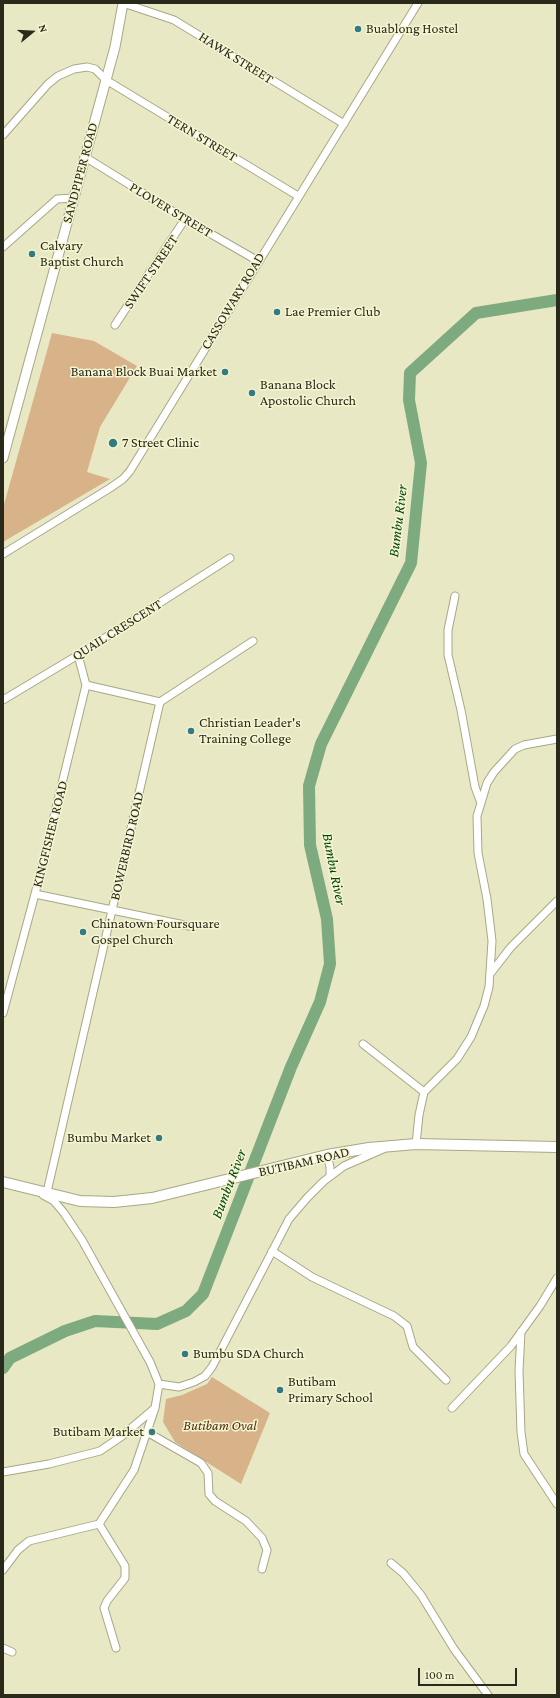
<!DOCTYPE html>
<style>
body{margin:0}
#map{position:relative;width:560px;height:1698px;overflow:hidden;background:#e9e8c5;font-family:"Crimson Pro",serif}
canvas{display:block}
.frame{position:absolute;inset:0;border:4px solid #29291c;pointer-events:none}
.north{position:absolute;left:12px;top:12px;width:40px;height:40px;-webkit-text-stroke:3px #f6f5d2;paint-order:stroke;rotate:72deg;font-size:11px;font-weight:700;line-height:16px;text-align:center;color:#29291c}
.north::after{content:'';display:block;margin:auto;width:14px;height:18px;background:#29291c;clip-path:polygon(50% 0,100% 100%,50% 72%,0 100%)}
.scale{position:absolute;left:418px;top:1668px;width:99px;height:18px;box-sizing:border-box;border:2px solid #29291c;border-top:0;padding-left:5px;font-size:12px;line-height:14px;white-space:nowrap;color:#29291c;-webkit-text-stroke:3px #f6f5d2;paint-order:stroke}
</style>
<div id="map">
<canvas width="560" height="1698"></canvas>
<div class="frame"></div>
<div class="north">N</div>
<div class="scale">100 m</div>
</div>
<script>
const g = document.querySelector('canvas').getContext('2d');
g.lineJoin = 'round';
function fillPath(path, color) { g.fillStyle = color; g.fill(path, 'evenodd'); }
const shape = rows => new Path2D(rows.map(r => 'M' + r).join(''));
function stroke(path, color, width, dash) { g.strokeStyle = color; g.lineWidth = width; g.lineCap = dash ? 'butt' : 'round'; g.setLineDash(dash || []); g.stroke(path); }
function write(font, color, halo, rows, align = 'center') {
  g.font = font + ' "Crimson Pro",serif'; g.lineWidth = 3; g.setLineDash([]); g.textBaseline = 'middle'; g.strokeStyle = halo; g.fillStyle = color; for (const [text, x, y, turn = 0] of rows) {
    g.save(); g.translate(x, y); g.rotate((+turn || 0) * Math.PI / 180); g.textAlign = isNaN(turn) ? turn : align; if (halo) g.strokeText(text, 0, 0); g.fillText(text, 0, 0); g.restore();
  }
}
fillPath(shape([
 [52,333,94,341,137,366,100,427,87,472,110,479,3,542,3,508],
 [212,1377,270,1413,241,1484,175,1442,163,1422,166,1399,182,1395,207,1384]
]), '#d8b289');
stroke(shape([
 [3,1368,10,1358,65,1331,95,1321,157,1324,186,1311,203,1294,291,1067,320,1002,330,964,327,919,310,845,309,786,321,744,411,563,421,463,409,400,410,373,476,313,557,300]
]), '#7eaa7f', 12);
const minor = shape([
 [123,3,174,20,344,124],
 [3,135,48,84,58,76,74,69,87,67,95,69,106,80,298,196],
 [85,157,185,219,258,261],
 [3,247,57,199,74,198],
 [115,325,185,219],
 [3,554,110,488,123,479,130,471,418,3],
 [86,685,160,702],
 [3,700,78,655,230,558],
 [481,803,487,783,494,772,515,749,524,745,557,739],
 [35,894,194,927],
 [490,974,511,947,557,901],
 [3,1013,35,894,86,685,78,655],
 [363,1044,424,1092],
 [416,1144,419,1115,424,1092,457,1059,471,1037,484,1006,489,987,492,941,487,899,478,853,477,816,481,803,475,787,461,710,448,655,448,630,455,596],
 [327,1155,330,1167,330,1176],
 [47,1192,160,702,253,641],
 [272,1251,312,1277,394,1316,407,1326,413,1347,446,1380],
 [521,1332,519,1371,521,1432,524,1454,557,1504],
 [159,1384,179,1387,194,1382,205,1376,212,1367,289,1219,307,1198,324,1181,344,1166,383,1149],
 [452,1408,511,1346,540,1306,557,1278],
 [147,1432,201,1463,208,1473,209,1494,215,1501,246,1521,262,1538,267,1550,262,1569],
 [3,1472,49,1464,100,1451,122,1436,155,1408],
 [99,1524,125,1566,125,1578,107,1601,104,1608,116,1648],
 [391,1563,403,1573,421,1595,454,1649,488,1695],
 [3,1570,18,1550,29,1541,99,1524,134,1470,155,1408,159,1384,150,1362,82,1240,64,1213,54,1201,43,1195],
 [3,1648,12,1652]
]);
const tertiary = shape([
 [3,458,115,47,123,3]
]);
const secondary = shape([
 [3,1182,80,1201,114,1202,152,1198,327,1155,369,1148,416,1144,557,1147]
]);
stroke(minor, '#a8a786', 9);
stroke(tertiary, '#a8a786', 11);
stroke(secondary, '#a8a786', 12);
stroke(minor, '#fff', 7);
stroke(tertiary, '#fff', 9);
stroke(secondary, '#fff', 10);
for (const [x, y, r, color] of [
 [358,29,4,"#337b82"],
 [32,254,4,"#337b82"],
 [277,312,4,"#337b82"],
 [225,372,4,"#337b82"],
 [252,393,4,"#337b82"],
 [113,443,5,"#337b82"],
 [191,731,4,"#337b82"],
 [83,932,4,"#337b82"],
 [159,1138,4,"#337b82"],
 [185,1354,4,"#337b82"],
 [280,1390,4,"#337b82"],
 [152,1432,4,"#337b82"]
]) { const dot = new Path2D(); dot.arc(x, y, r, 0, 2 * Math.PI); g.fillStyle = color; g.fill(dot); stroke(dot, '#f6f5d2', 1.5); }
write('14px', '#29291c', '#f6f5d2', [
 ["Buablong Hostel",366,29],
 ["Calvary",40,246],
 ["Baptist Church",40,262],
 ["Lae Premier Club",285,312],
 ["Banana Block Buai Market",217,372,"right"],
 ["Banana Block",260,385],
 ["Apostolic Church",260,401],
 ["7 Street Clinic",122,443],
 ["Christian Leader's",199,723],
 ["Training College",199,739],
 ["Chinatown Foursquare",91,924],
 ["Gospel Church",91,940],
 ["Bumbu Market",151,1138,"right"],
 ["Bumbu SDA Church",193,1354],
 ["Butibam",288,1382],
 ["Primary School",288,1398],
 ["Butibam Market",144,1432,"right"]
], 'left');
write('14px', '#29291c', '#f6f5d2', [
 ["HAWK STREET",236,58,32],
 ["TERN STREET",202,138,31],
 ["SANDPIPER ROAD",80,173,-75],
 ["PLOVER STREET",171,210,31],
 ["SWIFT STREET",151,272,-56],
 ["CASSOWARY ROAD",233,301,-59],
 ["QUAIL CRESCENT",117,630,-32],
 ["KINGFISHER ROAD",50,834,-76],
 ["BOWERBIRD ROAD",127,846,-77],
 ["BUTIBAM ROAD",304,1162,-13]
]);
write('italic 14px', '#4c2f0b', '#f6f5d2', [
 ["Butibam Oval",220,1426]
]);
write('italic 15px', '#00470e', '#f6f5d2', [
 ["Bumbu River",398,521,-83],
 ["Bumbu River",334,869,79],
 ["Bumbu River",229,1184,-69]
]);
</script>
